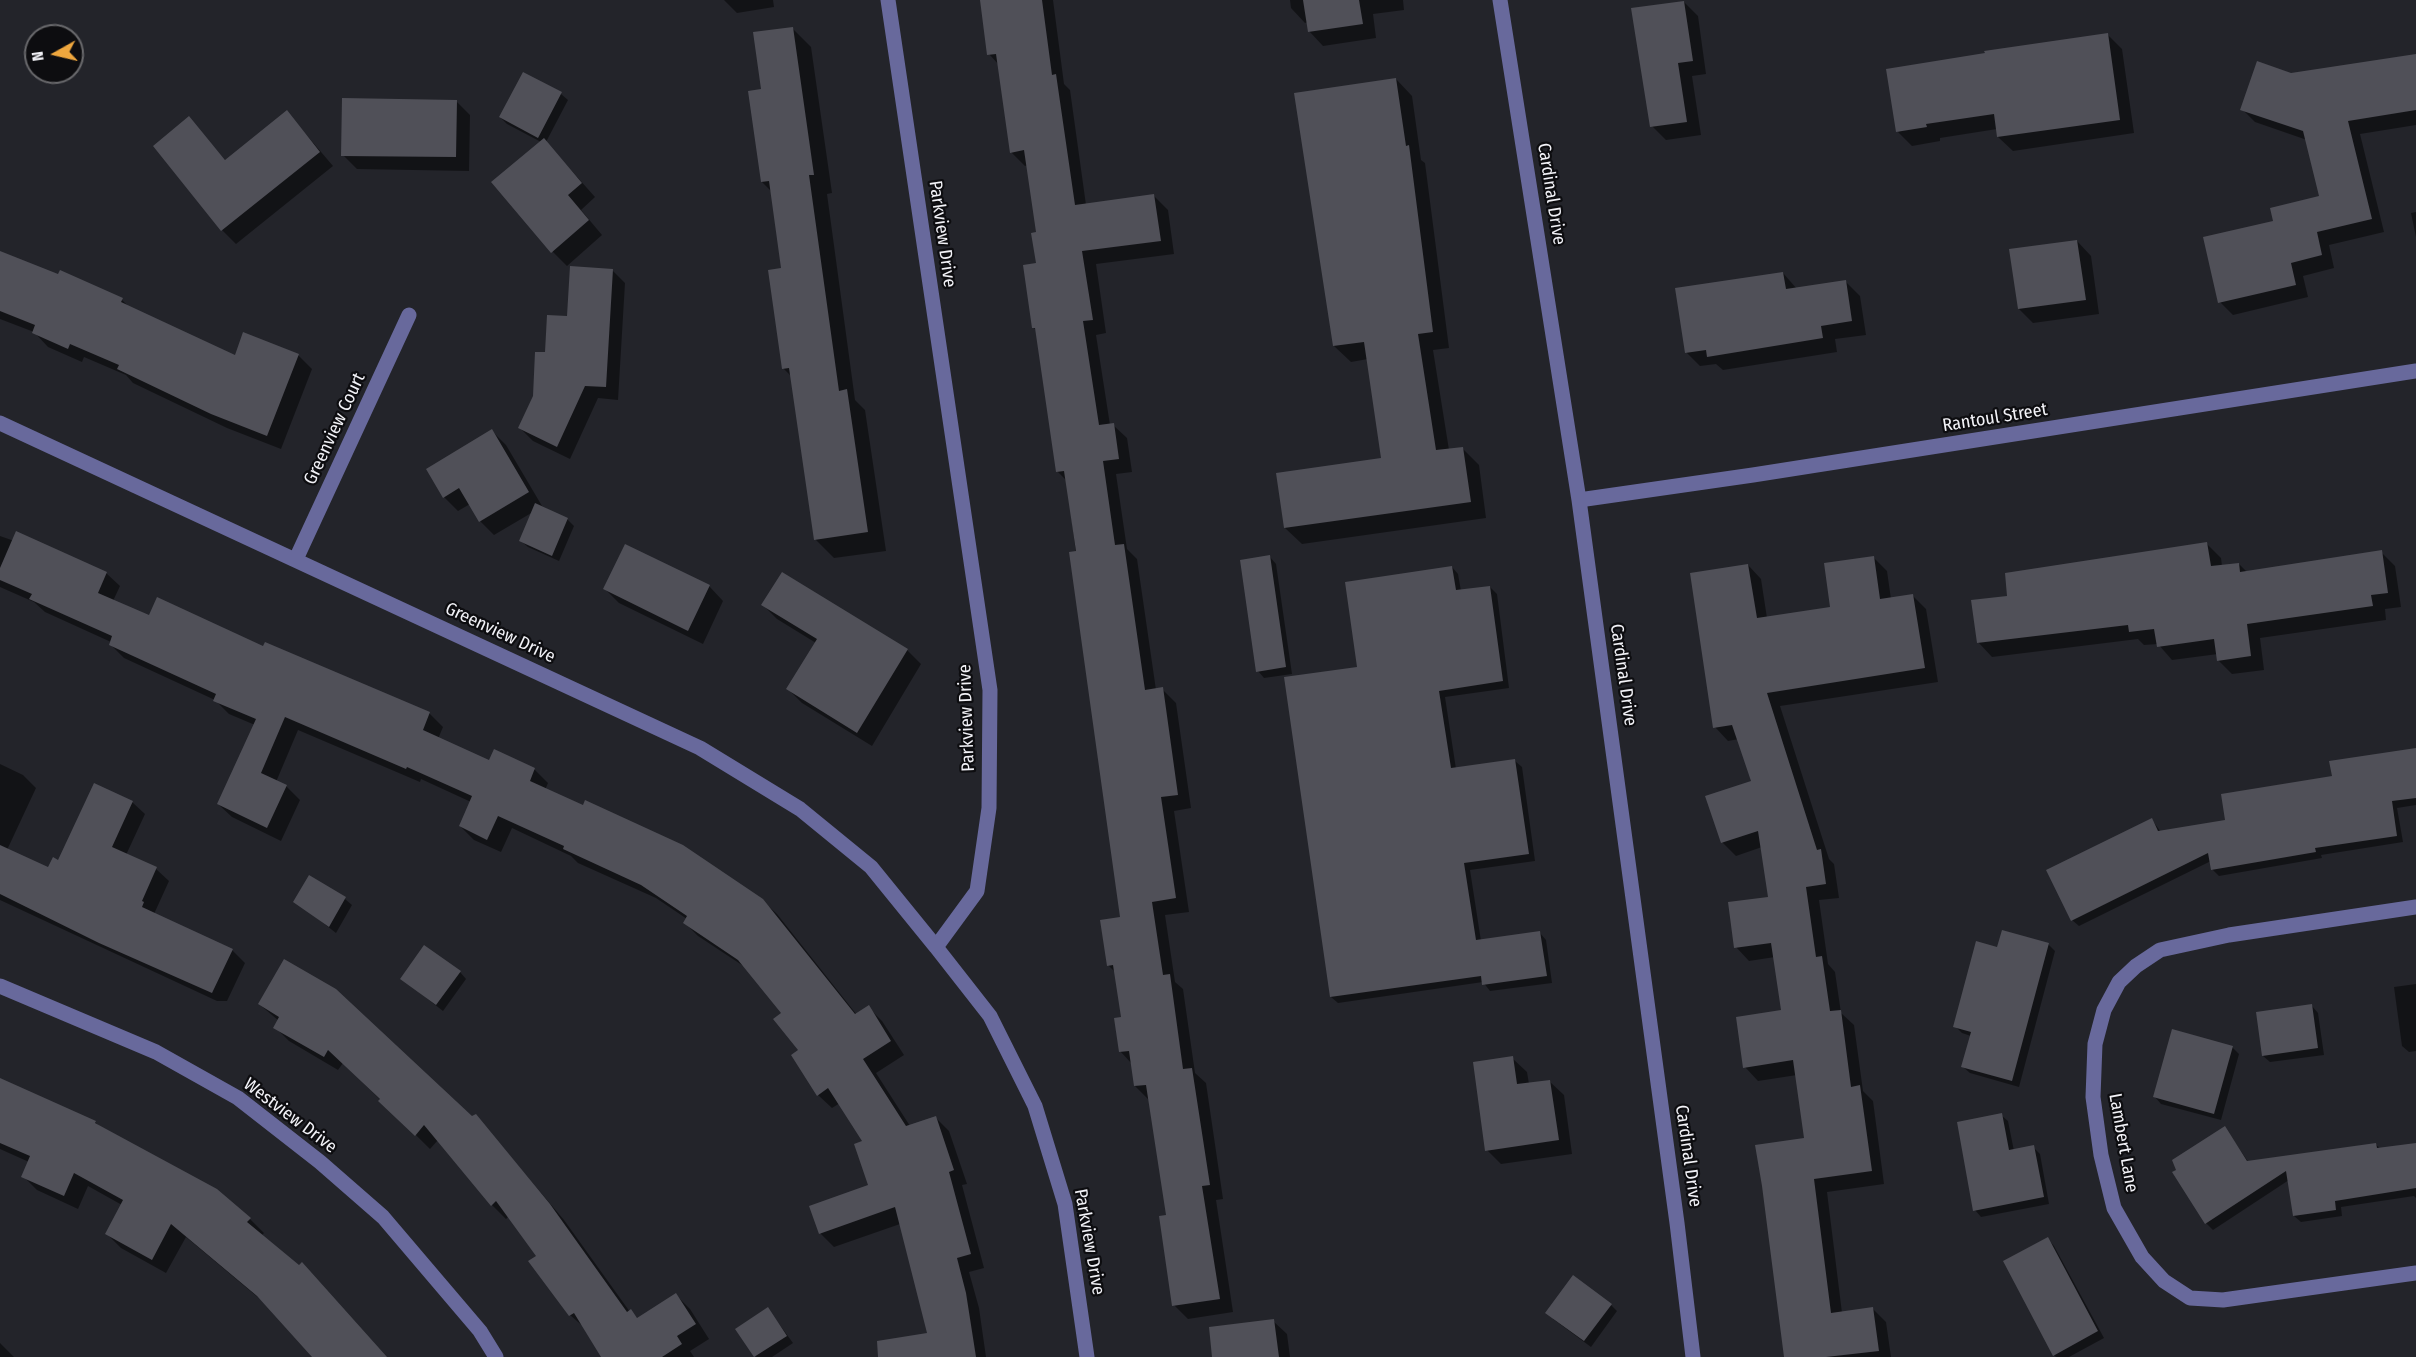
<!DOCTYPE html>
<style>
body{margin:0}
#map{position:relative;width:2416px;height:1357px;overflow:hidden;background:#23242a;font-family:"Fira Sans Condensed",sans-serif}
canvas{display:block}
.north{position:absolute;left:24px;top:24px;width:60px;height:60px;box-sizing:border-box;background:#0d0d10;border:2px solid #69696c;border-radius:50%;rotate:262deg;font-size:16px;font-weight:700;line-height:24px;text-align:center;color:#f2f2f7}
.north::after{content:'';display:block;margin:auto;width:21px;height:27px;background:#efa73e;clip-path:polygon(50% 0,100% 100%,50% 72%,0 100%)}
</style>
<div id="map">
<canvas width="2416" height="1357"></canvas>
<div class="north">N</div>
</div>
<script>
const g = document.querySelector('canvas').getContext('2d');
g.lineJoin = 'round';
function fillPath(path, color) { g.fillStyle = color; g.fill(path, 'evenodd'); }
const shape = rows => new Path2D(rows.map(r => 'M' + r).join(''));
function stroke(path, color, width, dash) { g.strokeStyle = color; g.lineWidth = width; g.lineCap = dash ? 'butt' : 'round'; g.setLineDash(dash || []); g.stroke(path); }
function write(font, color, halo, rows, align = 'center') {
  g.font = font + ' "Fira Sans Condensed",sans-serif'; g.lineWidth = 4.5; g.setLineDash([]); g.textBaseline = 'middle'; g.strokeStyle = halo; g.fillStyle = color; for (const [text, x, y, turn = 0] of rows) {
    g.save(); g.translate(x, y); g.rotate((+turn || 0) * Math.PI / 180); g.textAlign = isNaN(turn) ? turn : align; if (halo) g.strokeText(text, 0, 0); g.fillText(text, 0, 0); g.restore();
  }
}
fillPath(shape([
 [724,0,773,0,774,7,737,13],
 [982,0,1053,0,1064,84,1070,90,1086,205,1154,196,1168,210,1174,254,1096,264,1106,333,1096,335,1110,425,1113,425,1127,438,1132,472,1116,474,1127,549,1137,559,1156,690,1162,689,1176,703,1191,808,1174,811,1189,912,1165,915,1175,982,1183,989,1195,1073,1206,1083,1223,1199,1216,1200,1233,1312,1188,1319,1174,1305,1168,1216,1149,1100,1135,1086,1132,1064,1120,1051,1123,1018,1116,973,1108,965,1121,918,1067,481,1057,471,1037,331,1034,328,1038,233,1028,165,1025,166,1011,152,999,65,989,54],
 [1290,0,1403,0,1404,10,1373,14,1376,38,1323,46,1309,31,1308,22,1305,23,1291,8],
 [1684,2,1698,16,1706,74,1692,76,1701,135,1666,140,1652,126],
 [792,28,811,47,832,193,827,194,855,400,865,410,886,551,834,558,816,540,792,377,783,368,783,270,772,192,762,182,763,90],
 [2108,35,2122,49,2134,133,2013,151,1998,137,1997,129,1940,138,1940,141,1912,146,1898,132],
 [2416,55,2416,125,2360,134,2384,232,2329,245,2334,268,2303,276,2308,297,2233,315,2220,302,2274,222,2321,198,2307,140,2255,122,2242,109,2291,75],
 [523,74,561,94,568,100,546,142,595,197,581,210,602,235,567,266,553,252,541,142,507,124,500,117],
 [1396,79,1412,96,1421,160,1425,163,1449,348,1433,350,1449,450,1462,448,1479,465,1486,518,1302,544,1285,528,1383,459,1368,359,1351,362,1334,346],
 [456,101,470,115,469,171,357,169,343,155],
 [287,112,333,166,236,244,222,230,155,146,189,118,226,161],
 [2416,212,2416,237,2411,213],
 [2077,241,2091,256,2099,314,2033,323,2019,309],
 [0,252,122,300,130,308,235,357,298,355,312,369,281,449,227,428,133,383,126,375,84,357,82,362,48,347,34,332,0,319],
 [612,270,625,283,618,400,598,398,570,459,533,441,520,428,535,397,546,354],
 [1783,273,1797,289,1846,282,1860,296,1866,335,1835,339,1837,352,1723,370,1716,364,1700,366,1686,352],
 [492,431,506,445,542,506,567,519,574,526,559,561,528,547,521,541,533,512,494,535,480,521,470,504,458,511,444,497],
 [0,536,106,573,120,586,113,601,149,617,264,648,429,713,443,727,438,739,489,762,494,751,535,770,548,783,545,790,762,900,777,914,857,1015,868,1007,882,1021,904,1055,876,1073,910,1126,936,1118,949,1131,967,1184,962,1185,984,1268,969,1272,979,1308,986,1357,928,1357,929,1334,900,1224,834,1247,821,1234,811,1207,869,1186,864,1142,840,1103,832,1108,818,1095,783,1014,748,969,698,936,685,923,687,919,656,898,578,863,571,856,512,828,501,852,474,840,460,826,471,802,421,779,420,782,298,730,276,782,286,786,300,800,281,841,232,817,218,804,255,725,229,714,215,700,124,658,110,644,111,642,45,612,34,602,0,587],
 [2207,544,2221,558,2222,566,2239,564,2247,572,2381,552,2395,566,2401,607,2385,609,2386,620,2260,638,2264,670,2232,674,2218,660,2218,654,2172,660,2158,644,2144,645,2138,639,1992,657,1978,642,2009,597],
 [1270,557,1276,564,1292,674,1264,678,1258,671],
 [1874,558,1887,571,1891,599,1913,596,1926,609,1938,682,1780,706,1829,859,1834,864,1839,898,1819,900,1828,964,1835,972,1841,1013,1854,1025,1863,1091,1873,1101,1884,1184,1827,1192,1842,1313,1873,1309,1886,1322,1891,1357,1785,1357,1806,1139,1797,1075,1758,1081,1745,1067,1782,1011,1775,957,1749,961,1736,947,1769,898,1762,847,1736,856,1722,842,1753,782,1739,739,1728,741,1715,727,1748,565,1761,579,1767,618,1832,608],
 [1452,567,1458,574,1461,591,1490,587,1497,594,1509,688,1445,697,1456,769,1515,761,1522,767,1535,861,1470,870,1481,941,1540,933,1546,940,1552,983,1490,991,1483,982,1338,1003,1331,997,1359,668],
 [709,586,723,601,703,644,619,603,605,589],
 [763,605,907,650,921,664,872,746,802,703,788,689,816,643,777,619],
 [2416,750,2416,805,2397,808,2403,842,2321,855,2322,858,2219,876,2212,869,2211,861,2079,926,2072,920,2152,820,2161,832,2227,821,2333,777],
 [0,764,23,775,36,788,7,850,49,869,132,802,145,814,126,855,156,869,169,881,154,914,232,950,245,963,227,1001,217,1001,0,900],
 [309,877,345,899,352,905,336,933,295,901],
 [2048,944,2055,951,2019,1087,1970,1073,1963,1067,1971,1036,1962,1033,1955,1026,1998,948],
 [460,972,466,979,443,1011,402,979],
 [2416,984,2416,1051,2409,1052,2402,1046,2394,987],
 [259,1004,472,1118,476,1116,564,1220,630,1312,638,1319,676,1295,690,1309,709,1339,690,1351,694,1357,603,1357,585,1328,570,1315,538,1256,509,1216,506,1219,492,1205,438,1140,430,1149,343,1063,338,1070,289,1041,275,1027,279,1021],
 [2312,1006,2318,1013,2324,1055,2270,1062,2263,1056],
 [2232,1047,2239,1054,2221,1120,2161,1104,2155,1097],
 [1512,1058,1527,1072,1529,1084,1549,1081,1564,1095,1572,1154,1501,1164,1487,1150],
 [0,1080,95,1122,101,1128,250,1219,264,1233,261,1236,386,1357,314,1357,267,1305,186,1237,166,1273,121,1248,106,1233,122,1205,88,1186,78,1209,37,1190,23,1176,29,1162,0,1149],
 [2001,1115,2008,1121,2014,1151,2033,1147,2040,1154,2049,1204,1981,1217,1975,1210],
 [2225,1128,2249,1163,2375,1144,2381,1149,2416,1144,2416,1198,2414,1196,2341,1207,2342,1216,2301,1222,2294,1216,2289,1180,2213,1230,2206,1223],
 [2048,1239,2054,1246,2104,1338,2069,1357,2056,1357,2054,1355],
 [1611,1305,1617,1311,1591,1347,1553,1319],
 [768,1309,793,1343,772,1357,756,1357,737,1329],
 [1273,1321,1287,1334,1290,1357,1214,1357],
 [0,1343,14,1357,0,1357]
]), '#0007');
fillPath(shape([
 [980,0,1042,0,1052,75,1056,74,1075,205,1154,194,1161,241,1082,251,1093,320,1083,321,1099,425,1114,423,1119,459,1103,461,1115,545,1124,544,1145,690,1163,687,1178,795,1161,797,1176,898,1152,902,1163,975,1170,974,1183,1069,1192,1068,1210,1185,1202,1186,1220,1299,1172,1306,1159,1216,1166,1215,1146,1085,1134,1086,1129,1051,1119,1052,1114,1018,1121,1017,1113,965,1107,966,1100,920,1120,917,1069,552,1076,551,1064,471,1056,472,1035,328,1032,328,1023,265,1036,263,1031,233,1036,232,1024,150,1010,153,996,54,987,55],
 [1303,0,1359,0,1363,24,1308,32],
 [1684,1,1693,61,1678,63,1687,122,1650,127,1631,8],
 [793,27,814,175,809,175,839,391,847,389,868,532,814,540,789,368,782,369,768,270,781,268,769,181,761,182,748,91,761,89,753,32],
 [2108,33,2120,120,1997,137,1994,114,1926,124,1927,127,1896,132,1886,69,1985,53,1984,51],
 [2416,54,2416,110,2348,121,2372,219,2317,232,2322,255,2291,263,2296,285,2218,303,2203,237,2273,221,2270,208,2319,196,2303,131,2240,110,2257,61,2291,73],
 [523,72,562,92,538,138,499,117],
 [1396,78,1406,146,1409,145,1433,332,1418,334,1436,450,1463,447,1471,502,1284,528,1276,473,1381,458,1364,342,1333,346,1294,93],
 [342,98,457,100,456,157,341,156],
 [287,110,320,152,221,231,153,146,189,116,225,160],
 [544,138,582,183,568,195,589,220,551,253,491,182],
 [2077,240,2086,300,2018,309,2009,249],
 [0,251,58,274,60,270,123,298,121,302,235,355,243,332,299,354,267,436,211,414,117,369,119,365,70,344,68,349,32,333,35,325,0,311],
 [570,266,613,269,606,387,585,386,557,447,518,428,533,396,535,352,545,352,547,315,567,316],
 [1783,272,1786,289,1846,280,1852,321,1821,326,1823,338,1707,357,1706,350,1685,353,1675,288],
 [492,429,529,492,479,522,459,488,443,498,426,469],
 [535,503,568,518,552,556,519,541],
 [16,531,107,572,98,593,149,615,157,597,263,646,265,642,430,712,423,730,489,760,494,749,535,768,530,781,583,805,585,800,683,845,763,899,855,1014,869,1005,891,1041,863,1059,906,1126,936,1116,954,1170,949,1172,971,1254,957,1258,966,1293,976,1357,878,1357,877,1341,927,1333,895,1207,819,1234,809,1206,868,1185,854,1144,862,1141,828,1088,817,1096,791,1055,798,1050,773,1019,781,1013,738,960,683,923,687,916,641,885,563,849,564,846,498,816,487,840,459,826,472,796,407,767,406,769,285,717,261,773,287,785,267,828,217,804,256,719,213,701,216,694,109,645,112,636,29,599,32,594,0,580,0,568],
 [2207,542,2211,566,2239,563,2240,572,2382,550,2388,593,2371,595,2373,606,2247,624,2251,656,2217,661,2214,639,2157,647,2154,629,2129,632,2128,625,1977,643,1971,600,2007,596,2005,573],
 [625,544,710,585,688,631,603,589],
 [1270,555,1286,667,1256,672,1240,560],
 [1874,556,1880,599,1913,594,1925,668,1767,693,1817,850,1821,849,1826,884,1806,887,1816,957,1822,956,1830,1011,1841,1010,1851,1087,1860,1085,1872,1171,1814,1179,1831,1313,1873,1307,1879,1351,1826,1357,1784,1357,1762,1186,1755,1145,1804,1138,1793,1060,1743,1068,1736,1017,1781,1010,1771,943,1734,948,1728,902,1768,897,1758,831,1721,843,1705,796,1751,781,1732,725,1713,728,1690,573,1748,564,1757,618,1830,607,1824,563],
 [1452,566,1456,590,1490,586,1503,681,1439,691,1451,768,1515,759,1529,854,1464,863,1476,940,1540,931,1547,976,1482,985,1481,976,1330,997,1284,677,1357,667,1345,582],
 [782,572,908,649,857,733,786,689,817,639,761,605],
 [2416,748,2416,798,2392,801,2397,836,2315,848,2316,852,2211,870,2208,853,2071,921,2046,870,2152,818,2158,831,2225,820,2221,794,2332,776,2329,761],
 [94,783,133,801,112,847,157,867,142,901,144,902,142,907,233,949,212,993,99,943,0,894,0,845,48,867,53,857,58,860],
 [309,875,346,897,329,927,293,902],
 [2002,930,2049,943,2012,1081,1961,1067,1971,1032,1953,1027,1976,941,1997,947],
 [424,945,461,971,436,1005,400,979],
 [284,959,336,989,472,1116,476,1114,550,1204,627,1312,631,1309,637,1318,676,1293,696,1324,677,1336,682,1344,662,1357,601,1357,574,1313,569,1316,528,1261,536,1256,496,1201,491,1206,424,1125,415,1136,378,1101,380,1099,328,1050,324,1057,273,1028,279,1017,258,1004],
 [2312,1004,2318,1048,2262,1056,2256,1012],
 [2172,1029,2233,1046,2214,1114,2153,1097],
 [1513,1056,1517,1084,1550,1080,1559,1140,1485,1151,1473,1062],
 [0,1078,96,1121,95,1123,217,1189,251,1218,247,1222,299,1265,302,1262,387,1357,312,1357,257,1296,171,1224,152,1260,105,1234,123,1200,74,1173,64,1196,21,1177,30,1156,0,1143],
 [2002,1113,2009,1150,2034,1145,2044,1197,1973,1211,1957,1122],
 [2225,1126,2247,1161,2376,1143,2377,1148,2416,1143,2416,1188,2335,1201,2336,1210,2293,1216,2286,1171,2205,1224,2172,1172,2176,1170,2172,1160],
 [2048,1237,2098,1331,2053,1356,2003,1261],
 [1573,1275,1612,1304,1584,1341,1545,1313],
 [768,1307,787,1336,754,1357,735,1329],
 [1274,1319,1279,1357,1212,1357,1209,1327]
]), '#505058');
stroke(shape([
 [888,0,990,690,989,808,977,891,936,947,990,1016,1035,1106,1065,1204,1087,1357],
 [1500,0,1579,500,1677,1223,1693,1357],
 [0,423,700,748,800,809,871,867,936,947],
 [1579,500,1753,475,2416,371],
 [296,559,409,315],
 [2416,907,2229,935,2160,950,2136,966,2119,982,2104,1010,2095,1044,2093,1097,2101,1155,2114,1208,2142,1257,2164,1281,2190,1298,2223,1300,2416,1273],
 [0,986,156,1052,238,1098,320,1162,383,1217,480,1331,496,1357]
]), '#68699c', 15);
write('18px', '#f2f2f7', '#0d0d10', [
 ["Cardinal Drive",1551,194,81],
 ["Parkview Drive",942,234,82],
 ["Rantoul Street",1995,418,-9],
 ["Greenview Court",335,429,-65],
 ["Greenview Drive",500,633,25],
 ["Cardinal Drive",1623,675,82],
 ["Parkview Drive",967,718,-92],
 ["Westview Drive",290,1116,37],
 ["Lambert Lane",2123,1143,80],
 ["Cardinal Drive",1688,1156,82],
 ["Parkview Drive",1089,1242,80]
]);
</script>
